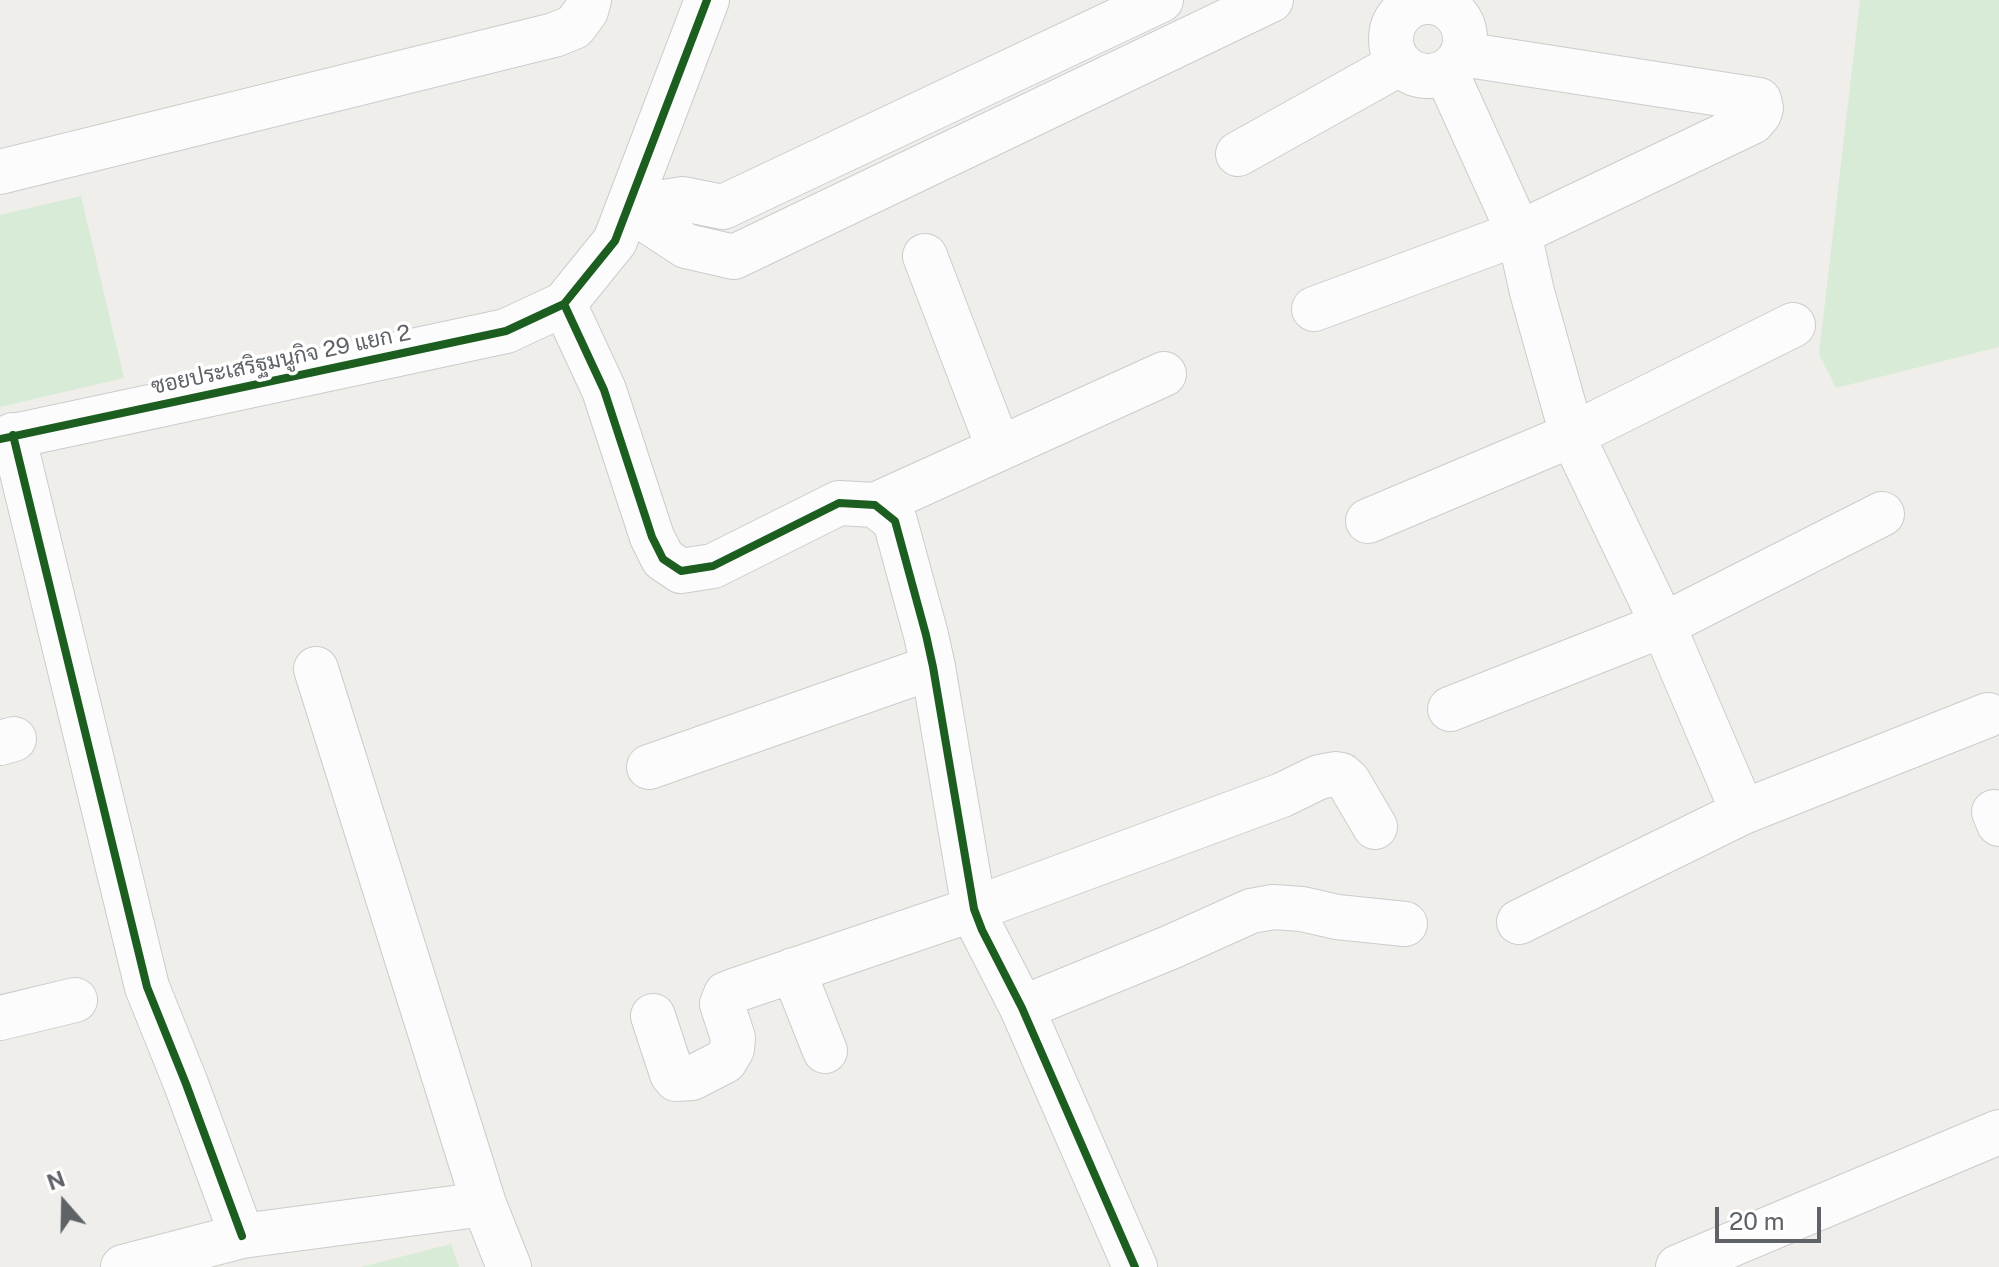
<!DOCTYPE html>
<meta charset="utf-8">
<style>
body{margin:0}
#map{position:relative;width:1999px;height:1267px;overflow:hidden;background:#efeeea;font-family:"Public Sans",sans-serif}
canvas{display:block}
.north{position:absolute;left:24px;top:1163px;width:80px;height:80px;-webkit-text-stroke:6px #fff;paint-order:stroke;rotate:340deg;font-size:22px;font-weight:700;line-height:32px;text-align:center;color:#5f6368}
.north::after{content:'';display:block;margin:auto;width:28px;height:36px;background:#5f6368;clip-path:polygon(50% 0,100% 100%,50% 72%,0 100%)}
.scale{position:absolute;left:1715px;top:1207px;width:106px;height:36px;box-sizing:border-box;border:4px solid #5f6368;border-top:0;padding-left:10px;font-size:24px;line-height:28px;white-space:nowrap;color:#5f6368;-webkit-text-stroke:6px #fff;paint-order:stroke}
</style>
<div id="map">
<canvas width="1999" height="1267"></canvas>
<div class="north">N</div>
<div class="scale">20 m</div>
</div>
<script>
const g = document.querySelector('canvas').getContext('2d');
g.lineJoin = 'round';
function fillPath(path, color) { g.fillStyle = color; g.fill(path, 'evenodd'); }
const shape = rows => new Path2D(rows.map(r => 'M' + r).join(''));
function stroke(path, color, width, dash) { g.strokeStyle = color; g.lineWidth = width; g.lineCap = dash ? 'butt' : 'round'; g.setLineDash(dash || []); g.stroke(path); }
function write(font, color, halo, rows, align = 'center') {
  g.font = font + ' "Public Sans",Sarabun,sans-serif'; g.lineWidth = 7; g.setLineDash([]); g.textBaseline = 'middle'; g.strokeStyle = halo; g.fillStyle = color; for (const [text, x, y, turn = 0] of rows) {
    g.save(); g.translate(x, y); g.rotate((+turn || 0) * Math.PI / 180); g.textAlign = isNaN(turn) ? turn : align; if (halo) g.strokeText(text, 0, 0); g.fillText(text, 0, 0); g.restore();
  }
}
fillPath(shape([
 [1860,0,1999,0,1999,347,1836,388,1819,354],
 [81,196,124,378,0,407,0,215],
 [451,1244,459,1267,361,1267]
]), '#d8ebd6');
const minor = shape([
 '1391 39a37 37 0 1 1 74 0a37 37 0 1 1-74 0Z',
 [1446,72,1519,233,1532,292,1572,435,1663,625,1743,812],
 [1238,154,1399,64],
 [0,172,554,35,574,27,586,11,589,0],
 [628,208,686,246,734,257,1271,0],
 [628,208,683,199,723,207,1161,0],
 [925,256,999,449],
 [564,304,604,390,652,537,663,559,681,571,713,566,839,503,875,505,895,521,926,635,933,667,974,909,982,930,1022,1008,1135,1267],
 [1314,309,1519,233,1752,122,1759,114,1761,108,1759,100,1462,54],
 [13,435,147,987,186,1084,242,1236],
 [0,439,506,331,564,304,615,241,707,0],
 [875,505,1164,374],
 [1368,521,1572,435,1793,325],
 [316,669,484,1204],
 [1450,709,1663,625,1882,514],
 [0,743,14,739],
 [649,767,933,667],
 [1994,812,1999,824],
 [1519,922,1743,812,1988,715],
 [793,970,825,1051],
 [1022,1008,1171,947,1251,911,1273,907,1302,909,1337,917,1405,924],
 [653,1016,672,1074,676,1079,692,1078,725,1061,732,1049,733,1038,722,1004,726,994,739,989,974,909,1282,795,1319,777,1335,774,1341,775,1348,781,1375,827],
 [0,1018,75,1000],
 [123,1267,242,1236,484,1204,509,1267],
 [1678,1267,1999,1132]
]);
stroke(minor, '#cbcccc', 46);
stroke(minor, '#fdfcfc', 44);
stroke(shape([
 [564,304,604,390,652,537,663,559,681,571,713,566,839,503,875,505,895,521,926,635,933,667,974,909,982,930,1022,1008,1135,1267],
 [13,435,147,987,186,1084,242,1236],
 [0,439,506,331,564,304,615,241,707,0]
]), '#1b5e20', 8);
write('22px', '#5f6368', '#fff', [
 ["ซอยประเสริฐมนูกิจ 29 แยก 2",281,360,-12]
]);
</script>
